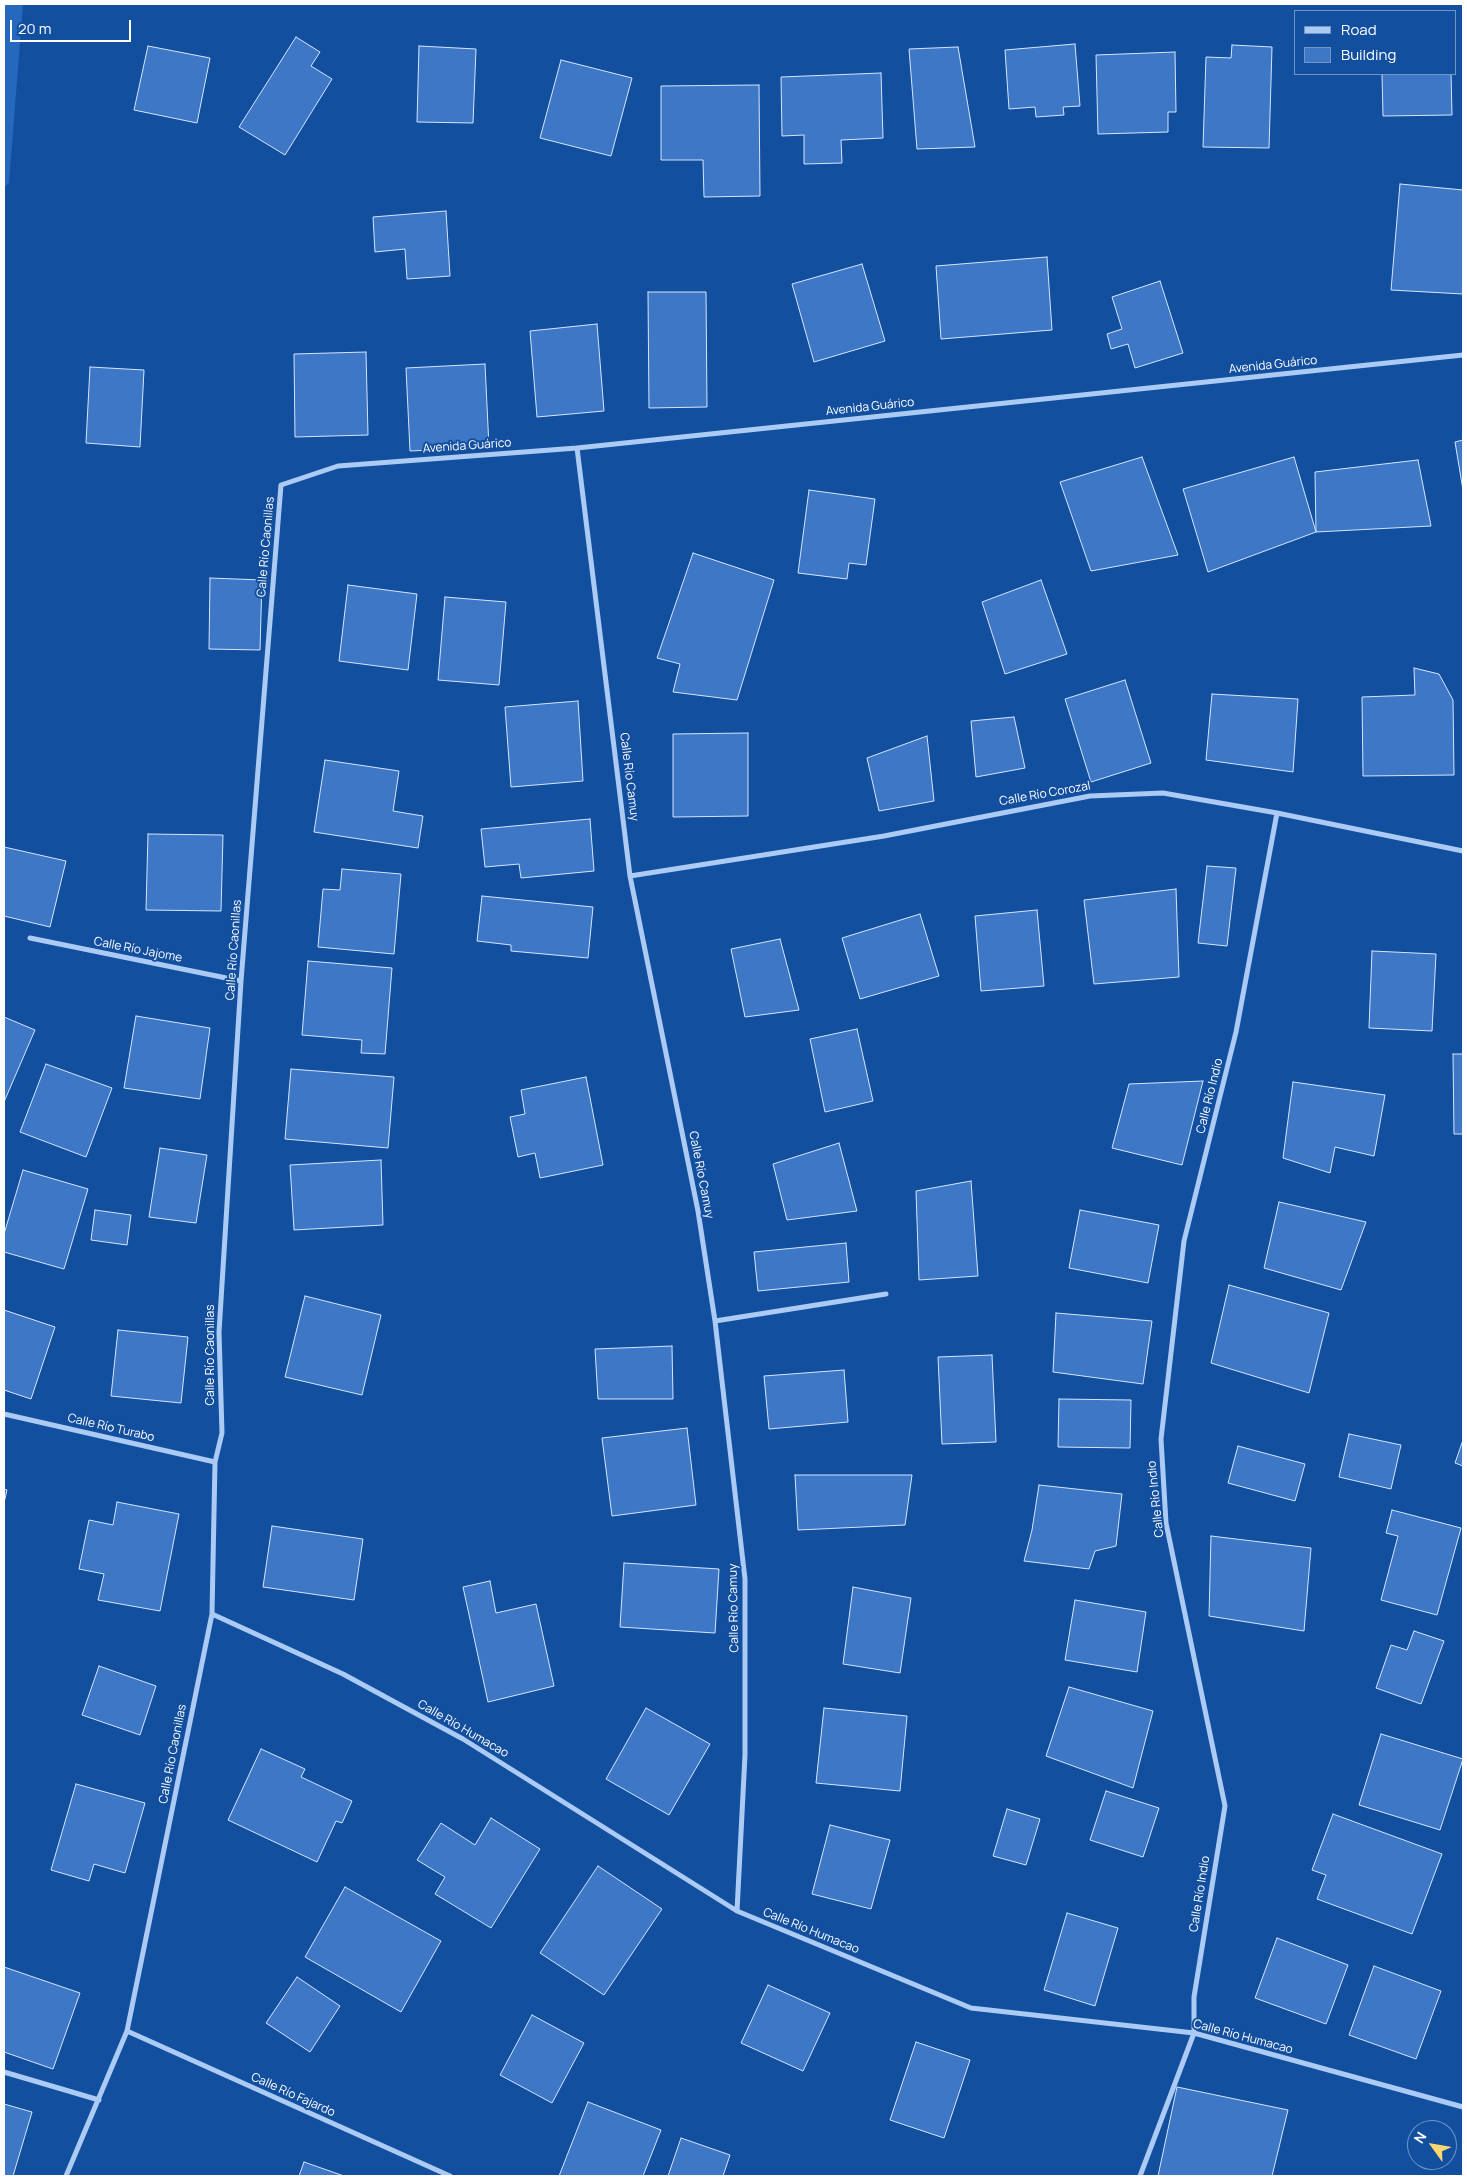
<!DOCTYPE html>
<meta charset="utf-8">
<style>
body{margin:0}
#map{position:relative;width:1467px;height:2180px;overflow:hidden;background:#134f9f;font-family:Manrope,sans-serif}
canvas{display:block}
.frame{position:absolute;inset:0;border:5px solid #fff;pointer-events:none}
.legend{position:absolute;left:1294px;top:10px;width:162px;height:65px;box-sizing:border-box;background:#134f9f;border:1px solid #7195c5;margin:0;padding:6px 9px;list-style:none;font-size:15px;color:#fff}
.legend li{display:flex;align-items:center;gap:10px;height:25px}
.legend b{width:25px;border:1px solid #7195c5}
.north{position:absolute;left:1407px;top:2120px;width:50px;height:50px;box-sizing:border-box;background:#134f9f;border:1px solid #7195c5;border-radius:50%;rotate:302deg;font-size:14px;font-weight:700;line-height:20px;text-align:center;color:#fff}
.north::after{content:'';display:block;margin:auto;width:18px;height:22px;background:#ffd76e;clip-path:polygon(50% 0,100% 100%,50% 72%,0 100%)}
.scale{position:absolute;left:10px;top:20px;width:121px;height:22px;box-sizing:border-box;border:2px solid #fff;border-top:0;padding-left:6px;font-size:15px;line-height:18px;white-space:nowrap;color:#fff;-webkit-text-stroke:4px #134f9f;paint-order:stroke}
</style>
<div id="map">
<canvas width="1467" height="2180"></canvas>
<div class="frame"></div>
<ul class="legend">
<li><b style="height:6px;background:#abcbf4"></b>Road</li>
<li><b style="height:14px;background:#3d77c6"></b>Building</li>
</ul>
<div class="north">N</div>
<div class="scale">20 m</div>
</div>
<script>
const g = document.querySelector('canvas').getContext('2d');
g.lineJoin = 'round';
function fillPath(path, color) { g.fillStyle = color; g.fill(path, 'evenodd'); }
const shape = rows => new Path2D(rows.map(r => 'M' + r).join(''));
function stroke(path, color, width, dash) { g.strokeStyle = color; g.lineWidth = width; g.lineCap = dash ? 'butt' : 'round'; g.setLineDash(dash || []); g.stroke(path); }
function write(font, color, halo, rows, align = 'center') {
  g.font = font + ' Manrope,sans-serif'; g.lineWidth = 4; g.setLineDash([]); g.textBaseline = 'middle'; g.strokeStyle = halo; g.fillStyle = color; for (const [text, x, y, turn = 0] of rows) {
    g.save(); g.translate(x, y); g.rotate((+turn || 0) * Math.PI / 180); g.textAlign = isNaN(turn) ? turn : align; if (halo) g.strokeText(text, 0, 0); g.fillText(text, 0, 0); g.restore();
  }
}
fillPath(shape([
 [4,4,23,4,9,183,4,187]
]), '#2668bd');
const building = shape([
 [296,37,320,52,311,66,332,79,285,155,239,127,296,37],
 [1075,44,1080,106,1063,107,1064,115,1036,117,1035,107,1009,109,1005,50,1075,44],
 [1232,45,1272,47,1269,148,1203,147,1206,57,1231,58,1232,45],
 [148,46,210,58,197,123,134,110,148,46],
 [419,46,476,49,473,123,417,122,419,46],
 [958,47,975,147,917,149,909,49,958,47],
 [1175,52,1176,112,1168,112,1168,132,1098,134,1096,55,1175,52],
 [561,60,632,78,611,156,540,138,561,60],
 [881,73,883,138,841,140,842,163,804,164,804,135,782,136,781,77,881,73],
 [1382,74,1451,74,1452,115,1383,116,1382,74],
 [759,85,760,196,704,197,703,160,661,160,661,86,759,85],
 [1400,184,1463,190,1463,294,1391,290,1400,184],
 [446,211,450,276,407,279,405,249,375,252,373,217,446,211],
 [1047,257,1052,330,941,339,936,266,1047,257],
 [862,264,885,341,814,362,792,284,862,264],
 [1160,281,1183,353,1135,368,1128,344,1111,349,1107,334,1122,329,1112,297,1160,281],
 [648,292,706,292,707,407,649,408,648,292],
 [597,324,604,411,537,417,530,331,597,324],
 [366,352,368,435,295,437,294,354,366,352],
 [485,364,489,447,410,451,406,368,485,364],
 [90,367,144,370,140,447,86,443,90,367],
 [1463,440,1463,490,1455,442,1463,440],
 [1142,457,1178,555,1091,571,1060,482,1142,457],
 [1294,457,1316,532,1208,572,1183,489,1294,457],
 [1418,460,1431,526,1316,532,1315,472,1418,460],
 [809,490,875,499,866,565,849,563,847,579,798,573,809,490],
 [693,553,774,580,737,700,673,692,680,664,657,658,693,553],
 [210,578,262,580,260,650,209,649,210,578],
 [1041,580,1067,654,1005,674,982,602,1041,580],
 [348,585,417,594,408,670,339,661,348,585],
 [445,597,506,602,499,685,438,680,445,597],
 [1414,668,1439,674,1453,700,1454,775,1363,776,1362,697,1415,695,1414,668],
 [1125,680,1151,763,1091,782,1065,699,1125,680],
 [1212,694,1298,699,1293,772,1206,760,1212,694],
 [578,701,583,781,511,787,505,707,578,701],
 [1014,717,1025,768,976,777,971,721,1014,717],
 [748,733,748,816,673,817,673,734,748,733],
 [927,736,934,801,879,811,867,758,927,736],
 [325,760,399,771,393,811,423,816,418,848,314,832,325,760],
 [590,819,594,871,521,878,519,864,485,867,481,829,590,819],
 [148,834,223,835,221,911,146,910,148,834],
 [4,847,66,861,50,927,4,916,4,847],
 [1207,866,1236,868,1227,946,1198,943,1207,866],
 [342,869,401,874,394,954,318,947,323,889,340,890,342,869],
 [1176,889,1179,977,1094,984,1084,900,1176,889],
 [482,896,593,907,588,958,511,951,511,945,477,941,482,896],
 [1037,910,1044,986,981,991,975,916,1037,910],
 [920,914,939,976,860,999,842,938,920,914],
 [780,939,799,1010,745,1017,731,949,780,939],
 [1372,951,1436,954,1432,1031,1369,1028,1372,951],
 [308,961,392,968,385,1054,361,1053,362,1040,302,1035,308,961],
 [136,1016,210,1028,200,1099,124,1088,136,1016],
 [4,1017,35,1030,4,1102,4,1017],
 [857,1029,873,1101,825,1112,810,1039,857,1029],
 [1453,1054,1463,1054,1463,1134,1454,1134,1453,1054],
 [46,1064,112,1088,86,1157,20,1132,46,1064],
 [291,1069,394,1077,388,1148,285,1139,291,1069],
 [586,1077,603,1165,540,1178,535,1153,518,1157,510,1117,525,1114,521,1090,586,1077],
 [1203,1081,1182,1165,1112,1148,1129,1084,1203,1081],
 [1293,1082,1385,1095,1374,1156,1335,1147,1330,1173,1283,1158,1293,1082],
 [839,1143,857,1211,787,1220,773,1164,839,1143],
 [160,1148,207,1155,196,1223,149,1217,160,1148],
 [381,1160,383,1225,294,1230,290,1165,381,1160],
 [23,1170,88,1189,64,1269,4,1252,4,1234,23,1170],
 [971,1181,978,1276,919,1280,916,1191,971,1181],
 [1279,1202,1366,1222,1341,1290,1264,1268,1279,1202],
 [95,1210,131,1215,127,1245,91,1240,95,1210],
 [1080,1210,1159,1225,1148,1283,1069,1268,1080,1210],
 [846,1243,849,1282,758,1291,754,1252,846,1243],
 [1229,1285,1329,1313,1309,1393,1211,1363,1229,1285],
 [305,1296,381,1315,362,1395,285,1377,305,1296],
 [4,1310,55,1327,31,1399,4,1390,4,1310],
 [1056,1313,1152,1321,1143,1384,1053,1372,1056,1313],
 [118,1330,188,1337,181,1403,111,1396,118,1330],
 [672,1346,673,1399,598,1399,595,1349,672,1346],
 [992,1355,996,1442,942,1444,938,1357,992,1355],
 [844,1370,848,1422,769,1429,764,1376,844,1370],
 [1059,1399,1131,1400,1130,1448,1058,1447,1059,1399],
 [687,1428,696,1505,612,1516,602,1438,687,1428],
 [1349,1434,1401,1445,1391,1489,1339,1477,1349,1434],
 [1463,1440,1463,1466,1455,1463,1463,1440],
 [1238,1446,1305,1464,1295,1501,1228,1483,1238,1446],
 [795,1475,912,1475,905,1525,798,1530,795,1475],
 [1039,1485,1122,1494,1116,1546,1095,1551,1089,1569,1024,1561,1032,1530,1039,1485],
 [4,1489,7,1490,4,1503,4,1489],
 [117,1502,179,1514,160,1611,98,1600,104,1574,79,1569,89,1520,113,1525,117,1502],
 [1392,1510,1461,1528,1437,1615,1381,1600,1398,1536,1386,1533,1392,1510],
 [272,1526,363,1539,354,1600,263,1587,272,1526],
 [1211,1536,1311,1548,1304,1631,1209,1616,1211,1536],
 [624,1563,719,1569,715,1633,620,1627,624,1563],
 [490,1581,496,1613,536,1604,554,1686,488,1702,463,1587,490,1581],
 [853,1587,911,1598,900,1673,843,1664,853,1587],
 [1075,1600,1146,1612,1137,1672,1065,1660,1075,1600],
 [1414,1631,1444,1641,1421,1704,1376,1688,1391,1645,1407,1650,1414,1631],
 [99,1666,156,1686,140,1735,82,1715,99,1666],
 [1069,1687,1153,1711,1133,1788,1046,1756,1069,1687],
 [646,1708,710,1744,669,1815,606,1779,646,1708],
 [824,1708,907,1716,900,1791,816,1783,824,1708],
 [1381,1734,1463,1759,1440,1830,1359,1805,1381,1734],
 [261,1749,305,1769,301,1777,352,1801,342,1823,336,1821,317,1862,228,1820,261,1749],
 [76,1784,145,1803,125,1873,94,1864,89,1881,51,1870,76,1784],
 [1106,1791,1159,1808,1143,1857,1090,1840,1106,1791],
 [1007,1809,1040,1819,1026,1865,993,1856,1007,1809],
 [1333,1814,1442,1854,1412,1934,1317,1899,1326,1875,1312,1870,1333,1814],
 [491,1818,540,1849,491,1928,435,1894,445,1877,417,1860,441,1823,475,1845,491,1818],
 [830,1825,890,1840,871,1909,812,1894,830,1825],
 [598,1866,662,1909,604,1995,540,1953,598,1866],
 [345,1887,441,1941,401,2012,305,1957,345,1887],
 [1067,1913,1118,1928,1095,2006,1044,1990,1067,1913],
 [1277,1938,1348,1965,1326,2024,1255,1998,1277,1938],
 [1374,1966,1441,1991,1416,2059,1349,2035,1374,1966],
 [4,1967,80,1993,53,2069,4,2052,4,1967],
 [297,1977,340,2006,310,2052,266,2023,297,1977],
 [768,1985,830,2013,803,2071,741,2043,768,1985],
 [532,2015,584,2043,552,2103,500,2075,532,2015],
 [916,2042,970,2060,944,2138,890,2120,916,2042],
 [1177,2087,1288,2110,1272,2176,1158,2176,1177,2087],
 [588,2102,661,2130,643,2176,559,2176,588,2102],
 [4,2104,32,2112,13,2176,4,2176,4,2104],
 [681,2138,730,2155,723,2176,668,2176,681,2138],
 [304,2162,344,2176,299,2176,304,2162]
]);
fillPath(building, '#3d77c6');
stroke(building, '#d4e6fd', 1);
stroke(shape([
 [577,448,630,876,698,1211,715,1321,745,1579,745,1755,737,1911],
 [630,876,884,836,1090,796,1163,793,1277,813,1463,851],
 [30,938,241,981],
 [715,1321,886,1294],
 [4,1414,215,1462],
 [212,1614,343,1674,463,1739,737,1911,971,2008,1194,2033,1463,2107],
 [127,2031,450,2176],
 [4,2072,99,2100],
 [66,2176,127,2031,212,1614,215,1462,222,1433,219,1332,241,981,281,485,338,466,577,448,1463,355],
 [1140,2176,1194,2033,1194,1997,1225,1806,1166,1523,1161,1439,1184,1241,1236,1032,1277,813]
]), '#abcbf4', 5);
write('12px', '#fff', '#134f9f', [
 ["Avenida Guárico",1273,365,-6],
 ["Avenida Guárico",870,407,-6],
 ["Avenida Guárico",467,446,-4],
 ["Calle Río Caonillas",266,547,-85],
 ["Calle Río Camuy",629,777,83],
 ["Calle Río Corozal",1045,794,-10],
 ["Calle Río Jajome",138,950,11],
 ["Calle Río Caonillas",234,950,-86],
 ["Calle Río Indio",1210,1096,-76],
 ["Calle Río Camuy",701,1175,79],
 ["Calle Río Caonillas",211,1355,-90],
 ["Calle Río Turabo",111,1428,13],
 ["Calle Río Indio",1156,1499,-96],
 ["Calle Río Camuy",734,1608,-91],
 ["Calle Río Humacao",463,1729,30],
 ["Calle Río Caonillas",173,1754,-79],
 ["Calle Río Indio",1200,1894,-81],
 ["Calle Río Humacao",811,1931,22],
 ["Calle Río Humacao",1243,2037,15],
 ["Calle Río Fajardo",293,2095,24]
]);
</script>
